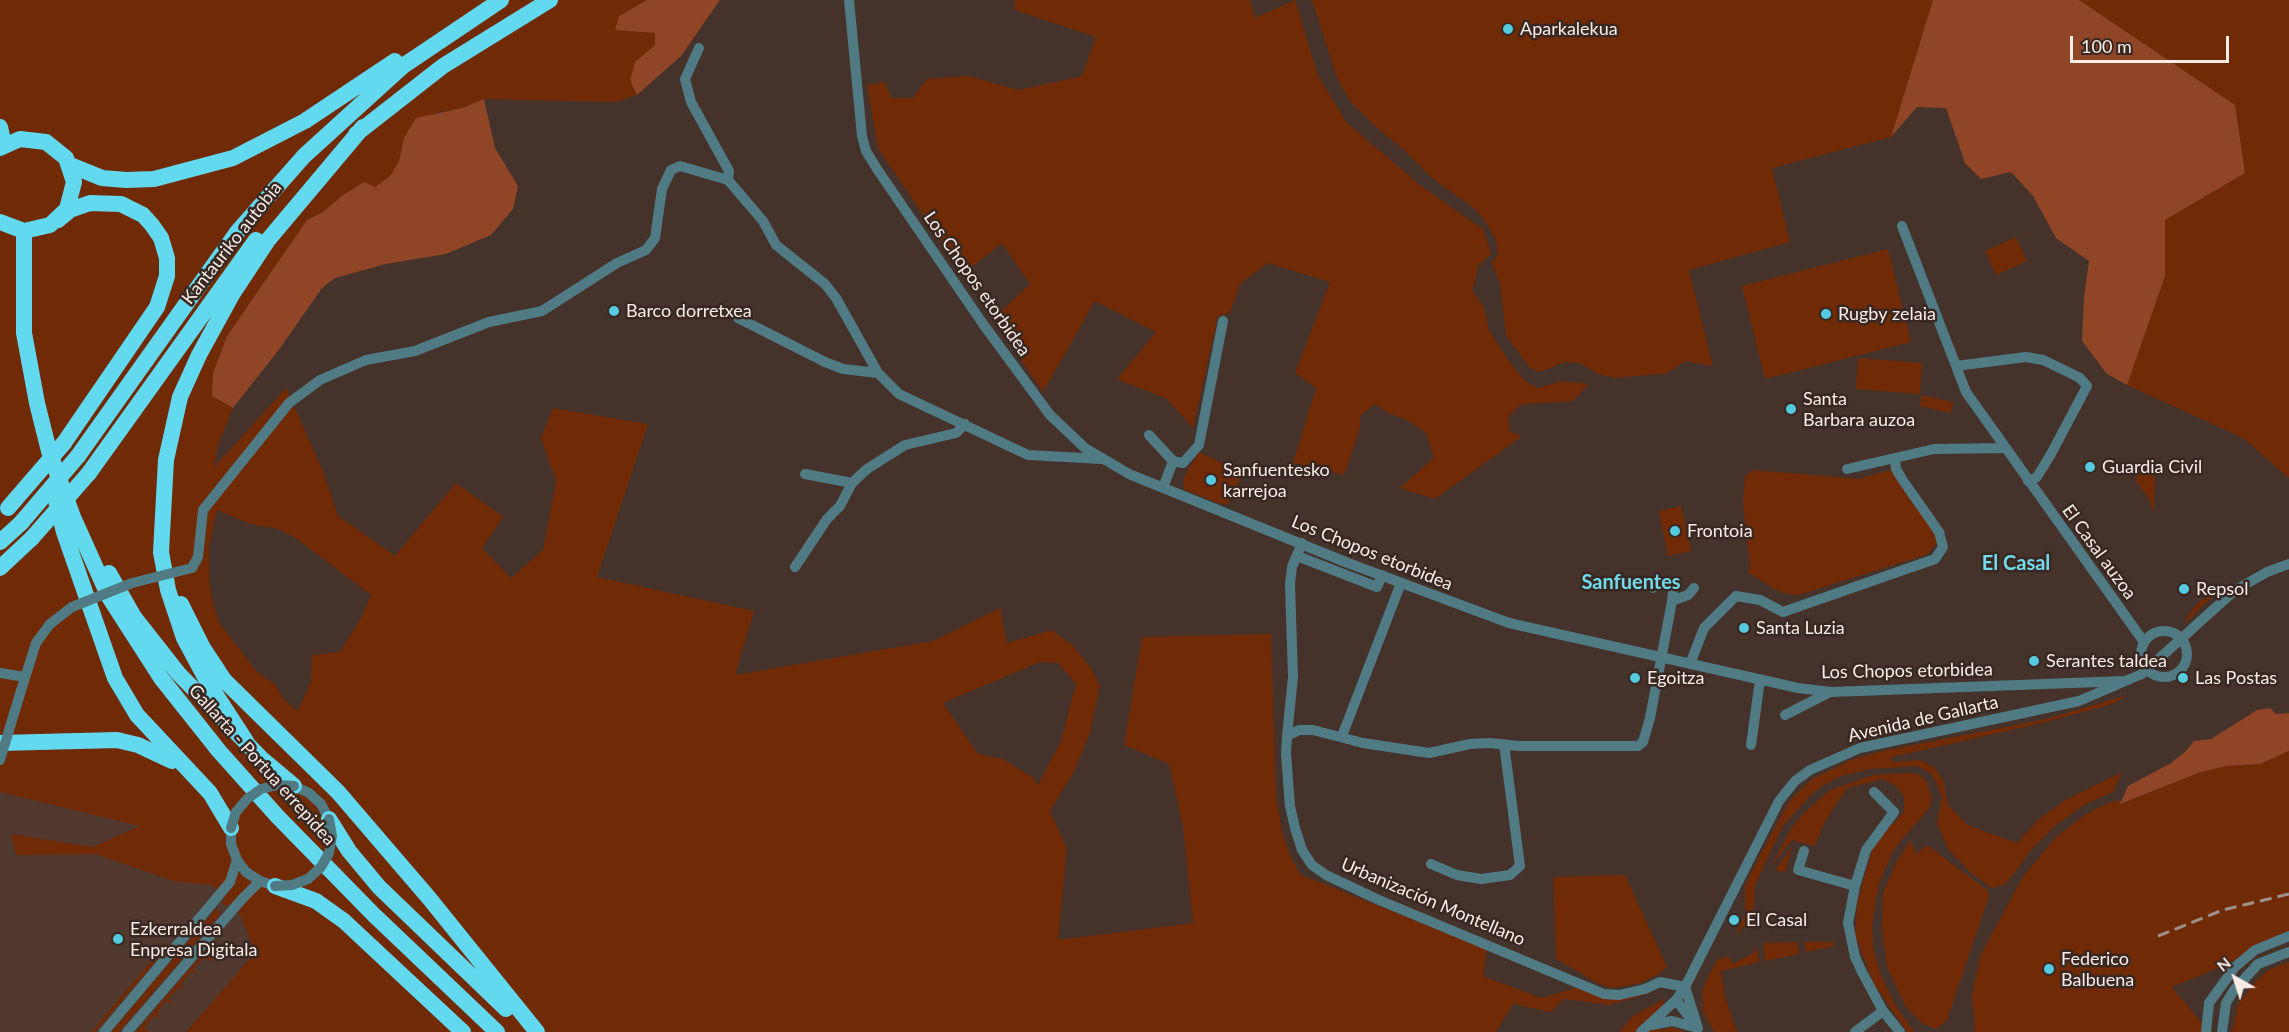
<!DOCTYPE html>
<meta charset="utf-8">
<style>
body{margin:0}
#map{position:relative;width:2289px;height:1032px;overflow:hidden;background:#44322b;font-family:Lato,sans-serif}
canvas{display:block}
.north{position:absolute;left:2205px;top:948px;width:60px;height:60px;-webkit-text-stroke:4px #392821;paint-order:stroke;rotate:321deg;font-size:16px;font-weight:700;line-height:24px;text-align:center;color:#f7ece7}
.north::after{content:'';display:block;margin:auto;width:21px;height:27px;background:#f7ece7;clip-path:polygon(50% 0,100% 100%,50% 72%,0 100%)}
.scale{position:absolute;left:2070px;top:36px;width:159px;height:27px;box-sizing:border-box;border:3px solid #f7ece7;border-top:0;padding-left:8px;font-size:18px;line-height:21px;white-space:nowrap;color:#f7ece7;-webkit-text-stroke:4px #392821;paint-order:stroke}
</style>
<div id="map">
<canvas width="2289" height="1032"></canvas>
<div class="north">N</div>
<div class="scale">100 m</div>
</div>
<script>
const g = document.querySelector('canvas').getContext('2d');
g.lineJoin = 'round';
function fillPath(path, color) { g.fillStyle = color; g.fill(path, 'evenodd'); }
const shape = rows => new Path2D(rows.map(r => 'M' + r).join(''));
function stroke(path, color, width, dash) { g.strokeStyle = color; g.lineWidth = width; g.lineCap = dash ? 'butt' : 'round'; g.setLineDash(dash || []); g.stroke(path); }
function write(font, color, halo, rows, align = 'center') {
  g.font = font + ' Lato,sans-serif'; g.lineWidth = 5; g.setLineDash([]); g.textBaseline = 'middle'; g.strokeStyle = halo; g.fillStyle = color; for (const [text, x, y, turn = 0] of rows) {
    g.save(); g.translate(x, y); g.rotate((+turn || 0) * Math.PI / 180); g.textAlign = isNaN(turn) ? turn : align; if (halo) g.strokeText(text, 0, 0); g.fillText(text, 0, 0); g.restore();
  }
}
fillPath(shape([
 [0,755,143,756,448,1032,0,1032]
]), '#523930');
fillPath(shape([
 [0,0,647,0,620,16,615,29,656,33,655,45,635,63,630,80,637,95,617,102,484,99,462,108,435,113,404,138,399,161,390,176,375,187,343,195,323,212,307,220,227,336,213,373,212,396,233,408,218,445,214,467,286,388,324,474,338,516,395,556,456,483,503,517,482,548,511,578,543,550,556,481,541,438,553,408,648,424,597,577,754,611,735,675,933,641,1000,608,1007,643,1052,630,1073,646,1091,668,1100,686,1089,736,1073,773,1050,811,1067,849,1058,940,1193,923,1183,826,1169,764,1124,745,1142,637,1271,634,1276,796,1282,832,1291,858,1301,875,1487,949,1483,976,1541,998,1576,988,1645,994,1654,992,1609,1005,1564,999,1551,1012,1513,1004,1496,1032,186,1032,255,953,240,914,229,903,226,906,222,903,225,898,212,885,174,881,95,854,16,855,11,834,93,847,140,826,0,792],
 [217,510,250,524,278,529,297,539,371,595,361,618,340,652,312,655,311,681,298,711,284,700,275,684,257,672,220,624,213,604,209,581,209,546],
 [1040,662,1058,663,1076,684,1061,741,1038,785,1032,777,1003,759,978,754,943,703],
 [1014,0,1250,0,1255,18,1295,0,1318,76,1347,123,1420,185,1484,230,1491,255,1479,264,1472,291,1484,307,1489,330,1508,360,1525,381,1537,388,1562,381,1589,384,1573,401,1522,404,1508,416,1510,431,1521,437,1435,499,1400,488,1434,458,1426,433,1407,420,1388,413,1375,404,1360,416,1360,428,1344,475,1293,463,1316,388,1295,373,1330,282,1268,263,1240,284,1230,313,1218,316,1193,428,1167,399,1117,379,1156,332,1095,301,1043,392,993,319,1030,284,1002,243,963,274,878,148,867,85,885,82,891,98,913,98,927,79,968,76,1019,90,1082,76,1096,37,1015,10],
 [1312,0,1933,0,1891,137,1772,168,1790,242,1689,270,1713,366,1684,361,1668,373,1614,378,1598,374,1580,363,1565,362,1539,372,1529,367,1506,335,1500,283,1492,263,1498,254,1495,238,1484,219,1473,207,1433,179,1404,150,1375,126,1350,101,1337,78],
 [2079,0,2289,0,2289,478,2243,438,2127,385,2165,276,2165,220,2245,173,2235,105],
 [2016,237,2027,261,1996,275,1985,251],
 [1888,249,1911,342,1765,379,1742,286],
 [1858,358,1922,363,1920,394,1856,389],
 [1922,395,1953,402,1951,413,1920,406],
 [1199,452,1243,473,1228,504,1218,503,1184,489,1184,477],
 [2147,466,2157,468,2161,475,2155,475,2154,513,2148,497,2136,482,2138,472],
 [1894,469,1936,536,1936,544,1928,554,1799,595,1786,594,1772,588,1748,572,1750,567,1743,502,1745,476,1753,470,1859,479],
 [1681,506,1691,551,1668,556,1659,511],
 [2220,591,2201,607,2186,623,2187,617,2199,602],
 [2128,695,2113,704,2046,722,1889,758,1893,762,1919,760,1934,767,1943,780,1948,805,1967,825,2017,843,2038,820,2067,799,2122,772,2113,792,2084,805,2056,825,2032,849,2006,884,1992,888,1971,873,1948,849,1937,823,1942,798,1937,784,1930,773,1917,766,1869,769,1841,776,1822,786,1811,795,1782,827,1755,885,1753,918,1735,935,1745,914,1745,886,1759,857,1789,802,1812,779,1851,760,1878,752,2046,719],
 [2289,751,2289,930,2225,965,2172,987,2200,1021,2209,1022,2209,1032,1975,1032,1972,995,1980,956,2022,878,2055,838,2086,814,2108,803,2120,800,2121,804,2201,772,2226,766,2260,764],
 [1908,773,1920,775,1926,781,1932,799,1930,807,1894,849,1879,883,1872,926,1873,947,1880,973,1894,1003,1914,1032,1907,1032,1874,984,1855,935,1858,899,1872,850,1891,823,1893,824,1904,812,1904,797,1897,787,1884,779,1847,788,1825,821,1815,846,1792,840,1769,869,1793,826,1805,812,1830,790,1873,775],
 [1911,840,1916,854,1927,845,1987,890,1989,896,1947,1020,1936,1029,1922,1023,1906,1007,1887,967,1882,929,1883,893,1896,863],
 [1792,846,1785,872,1775,870],
 [1625,875,1667,967,1659,974,1638,984,1612,988,1599,984,1556,959,1553,877],
 [216,909,221,913,119,1032,111,1032],
 [1798,942,1799,954,1765,961,1763,943],
 [1804,942,1834,942,1834,946,1806,952],
 [210,945,213,947,214,957,210,961,204,957,193,969,198,975,191,972,181,984,185,991,179,987,169,998,174,1004,166,1001,157,1013,161,1019,154,1016,144,1028,149,1032,136,1032],
 [1757,947,1759,962,1721,971,1725,997,1737,1032,1714,1032,1703,1011,1702,993,1705,983,1717,960,1729,956,1732,964,1752,954],
 [162,948,161,955,95,1032,91,1032],
 [2289,962,2289,1032,2232,1032,2238,1004,2257,980,2268,970],
 [1664,999,1659,1030,1672,1027,1685,1032,1619,1032,1633,1016]
]), '#712a06');
fillPath(shape([
 [647,0,720,0,681,56,637,95,630,80,635,62,655,45,655,33,615,30,619,16],
 [1933,0,2079,0,2235,105,2245,173,2165,220,2165,276,2127,385,2107,374,2082,341,2084,297,2089,261,2056,238,2033,196,2011,172,1981,179,1965,163,1946,108,1917,107,1891,137],
 [484,99,495,148,518,186,513,209,491,235,446,254,386,264,335,278,322,288,281,347,233,408,212,396,213,373,227,336,307,220,323,212,343,195,364,182,375,187,390,176,399,161,404,138,416,118,462,108],
 [2270,708,2276,714,2289,713,2289,751,2260,764,2226,766,2201,772,2120,804,2128,786,2171,763,2186,751,2194,741,2211,739,2257,710]
]), '#8f4526');
stroke(shape([
 [849,0,862,136,866,151,877,169,983,324,1050,415,1085,448,1129,474,1348,563,1509,623,1798,688,1831,692,2125,681],
 [699,48,685,79,691,102,729,171,728,180],
 [1902,226,1966,392,2144,642],
 [738,318,825,362,843,369,878,373],
 [1956,366,2026,357,2043,360,2068,372,2080,378,2087,386,2051,454,2037,477,2028,481],
 [1149,435,1173,461,1163,488],
 [1173,461,1183,463,1199,445,1223,321],
 [1847,469,1934,449,2005,448],
 [805,474,852,483],
 [1297,556,1377,587,1382,575],
 [795,567,827,519,840,506,852,483,867,469,905,445,956,433,965,424],
 [192,568,198,557,203,510,289,403,320,380,366,360,415,351,489,322,542,311,617,263,646,250,655,238,662,189,671,170,680,166,728,180,763,221,776,245,825,284,836,298,878,373,899,394,1028,455,1102,459],
 [1653,588,1659,582,1668,583,1673,591,1672,601],
 '2141 654a23 23 0 1 1 46 0a23 23 0 1 1-46 0Z',
 [1690,664,1704,628,1736,596,1760,600,1783,612,1935,559,1943,547,1939,532,1904,482,1896,469,1895,459],
 [0,673,25,677],
 [19,697,36,643,50,624,72,607],
 [1785,715,1830,692],
 [1287,736,1293,677,1290,584,1292,567,1302,543],
 [1342,736,1401,583],
 [1751,745,1760,680],
 [294,786,309,793,321,804,329,819],
 [1874,792,1894,812,1866,850,1855,886,1848,923,1855,957,1862,972,1883,1011,1900,1032],
 [231,828,231,844,237,860,246,872,260,881,275,886],
 [1804,851,1798,870,1855,886],
 [1431,864,1457,875,1481,879,1510,875,1520,866,1504,744],
 [1685,987,1660,982,1645,989,1619,995,1604,994,1379,900,1326,875,1312,865,1302,850,1295,828,1290,806,1286,754,1287,736,1299,730,1313,730,1363,743,1429,753,1470,744,1489,743,1519,746,1638,746,1643,742,1650,718,1672,601,1688,595,1694,588],
 [1685,987,1698,1028],
 [1676,1000,1696,1026],
 [1652,1025,1672,1021,1698,1028],
 [104,1032,230,882,237,860],
 [127,1032,242,899,260,881],
 [1641,1032,1676,1000,1685,987,1779,801,1795,781,1810,770,1860,748,2079,701,2130,679,2142,674,2234,591,2267,572,2289,564],
 [1855,1032,1883,1011],
 [2206,1032,2209,1003,2235,967,2255,950,2289,936],
 [2222,1032,2226,1003,2234,990,2258,964,2289,952]
]), '#507b84', 10);
stroke(shape([
 [0,127,4,145],
 [356,134,443,66,550,0],
 [0,148,20,139,46,142,66,158,74,182,67,209,50,225,24,231,0,222],
 [70,165,102,178,126,180,154,179,233,158,305,121,395,61],
 [58,220,70,210,90,203,121,204,143,215,152,225,161,238,167,258,167,276,157,307,64,443],
 [24,231,24,333,37,403,49,451,73,517,109,597,161,678,219,751,278,817,374,915,497,1032],
 [78,456,238,231,304,156,403,66,501,0],
 [89,473,256,240],
 [55,497,64,532,115,678,137,715,210,793,231,828],
 [0,542,21,523],
 [0,568,32,538],
 [109,573,134,617,178,673,263,760,294,786],
 [181,604,203,648,224,680,338,792,429,898,537,1032],
 [246,741,207,681,184,638,168,590,161,552,166,460,180,397,199,355,233,293,268,240,363,127],
 [0,743,117,740,138,745,172,761],
 [329,819,349,851,379,887,506,1009],
 [275,886,316,901,344,921,463,1032]
]), '#62d9ee', 16);
stroke(shape([
 [2158,936,2223,910,2289,894]
]), '#9e908a', 3, [12, 6]);
stroke(shape([
 [72,607,132,583,192,568],
 [0,760,19,697],
 [231,828,236,812,247,799,261,789,277,785,294,786],
 [275,886,292,885,308,879,321,867,329,853,332,836,329,819]
]), '#507b84', 10);
stroke(shape([
 [8,508,64,443],
 [21,523,78,456],
 [32,538,89,473]
]), '#62d9ee', 16);
for (const [x, y, r, color] of [
 [1508,29,6,"#55cadf"],
 [614,311,6,"#55cadf"],
 [1826,314,6,"#55cadf"],
 [1791,409,6,"#55cadf"],
 [2090,467,6,"#55cadf"],
 [1211,480,6,"#55cadf"],
 [1675,531,6,"#55cadf"],
 [2184,589,6,"#55cadf"],
 [1744,628,6,"#55cadf"],
 [2034,661,6,"#55cadf"],
 [1635,678,6,"#55cadf"],
 [2183,678,6,"#55cadf"],
 [1734,920,6,"#55cadf"],
 [118,939,6,"#55cadf"],
 [2049,969,6,"#55cadf"]
]) { const dot = new Path2D(); dot.arc(x, y, r, 0, 2 * Math.PI); g.fillStyle = color; g.fill(dot); stroke(dot, '#392821', 2); }
write('18px', '#f7ece7', '#392821', [
 ["Aparkalekua",1520,29],
 ["Barco dorretxea",626,311],
 ["Rugby zelaia",1838,314],
 ["Santa",1803,399],
 ["Barbara auzoa",1803,420],
 ["Guardia Civil",2102,467],
 ["Sanfuentesko",1223,470],
 ["karrejoa",1223,491],
 ["Frontoia",1687,531],
 ["Repsol",2196,589],
 ["Santa Luzia",1756,628],
 ["Serantes taldea",2046,661],
 ["Egoitza",1647,678],
 ["Las Postas",2195,678],
 ["El Casal",1746,920],
 ["Ezkerraldea",130,929],
 ["Enpresa Digitala",130,950],
 ["Federico",2061,959],
 ["Balbuena",2061,980]
], 'left');
write('18px', '#f7ece7', '#392821', [
 ["Kantauriko autobia",232,243,-52],
 ["Los Chopos etorbidea",977,284,55],
 ["El Casal auzoa",2099,552,54],
 ["Los Chopos etorbidea",1372,553,22],
 ["Los Chopos etorbidea",1907,671,-1],
 ["Avenida de Gallarta",1923,719,-13],
 ["Gallarta - Portua errepidea",262,765,48],
 ["Urbanización Montellano",1433,902,23]
]);
write('bold 20px', '#72daed', '#392821', [
 ["El Casal",2016,564],
 ["Sanfuentes",1631,583]
]);
</script>
